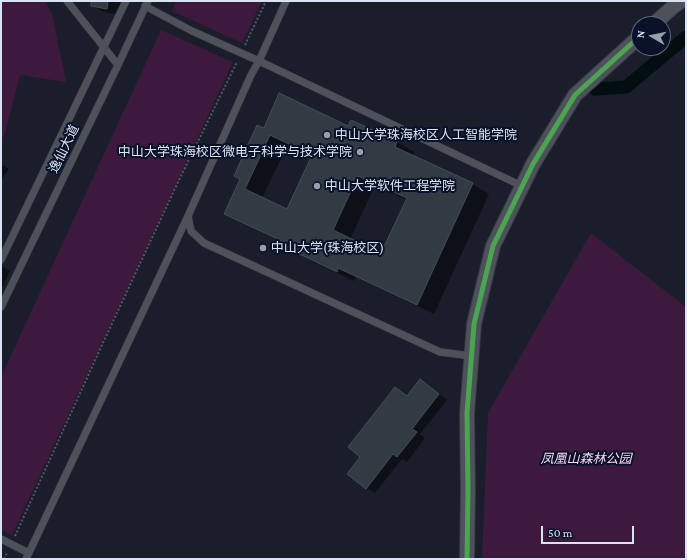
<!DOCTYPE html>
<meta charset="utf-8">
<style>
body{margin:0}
#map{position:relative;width:687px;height:560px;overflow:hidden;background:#191e2a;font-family:"Crimson Pro",serif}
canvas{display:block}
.frame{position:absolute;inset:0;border:2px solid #dbe3f3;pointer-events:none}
.north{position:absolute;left:631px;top:16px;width:40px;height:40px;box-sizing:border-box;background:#091228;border:1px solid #5d6679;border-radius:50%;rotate:279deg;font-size:11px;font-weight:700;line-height:16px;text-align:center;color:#dbe3f3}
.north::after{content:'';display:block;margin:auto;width:14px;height:18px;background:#979ead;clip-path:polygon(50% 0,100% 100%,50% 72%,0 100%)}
.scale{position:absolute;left:541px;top:526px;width:93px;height:18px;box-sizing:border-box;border:2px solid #dbe3f3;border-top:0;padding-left:5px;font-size:12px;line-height:14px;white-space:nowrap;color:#dbe3f3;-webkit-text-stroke:3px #091228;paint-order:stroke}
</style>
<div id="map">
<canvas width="687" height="560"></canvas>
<div class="frame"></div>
<div class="north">N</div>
<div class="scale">50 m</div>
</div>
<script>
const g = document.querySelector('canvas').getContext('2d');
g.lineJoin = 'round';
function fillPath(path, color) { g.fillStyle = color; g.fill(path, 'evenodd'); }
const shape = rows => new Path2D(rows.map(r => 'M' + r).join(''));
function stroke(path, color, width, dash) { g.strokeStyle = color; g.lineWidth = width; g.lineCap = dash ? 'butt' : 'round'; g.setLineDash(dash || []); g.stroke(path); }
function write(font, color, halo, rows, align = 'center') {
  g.font = font + ' "Crimson Pro","Noto Sans SC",serif'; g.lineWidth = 4; g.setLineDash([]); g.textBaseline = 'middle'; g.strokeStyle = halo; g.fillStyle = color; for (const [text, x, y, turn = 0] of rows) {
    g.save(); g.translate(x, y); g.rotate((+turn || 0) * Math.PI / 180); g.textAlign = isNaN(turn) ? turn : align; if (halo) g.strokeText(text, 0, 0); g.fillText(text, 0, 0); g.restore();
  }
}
fillPath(shape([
 [1,1,44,1,52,13,66,82,20,75,4,137,1,136],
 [176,1,262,1,242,43,172,11],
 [161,30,233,62,12,535,1,530,1,377],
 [591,233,686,307,686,559,482,559,488,413]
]), '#3d193e');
fillPath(shape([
 [92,1,121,1,119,15,104,12,92,5],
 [351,121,397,142,414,152,412,156,472,184,489,194,434,314,356,277,354,281,311,261,294,251,295,248,243,223,226,214,264,129,349,127],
 [288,144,313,156,287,210,262,198],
 [375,185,407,200,381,254,350,240],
 [1,164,9,169,1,180],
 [1,266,10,271,1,290],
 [420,381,429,386,447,400,420,434,425,438,407,462,402,459,375,493,366,488,362,457,396,389,408,397]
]), '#0007');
stroke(shape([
 [595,89,626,87,686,37]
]), '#030e10', 13);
const building = shape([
 [91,1,108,1,107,9,91,6,91,1],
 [279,93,348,126,351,120,397,141,395,147,473,183,417,305,338,268,337,272,293,251,295,247,224,214,240,179,234,176,257,125,264,128,279,93],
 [270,135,312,155,287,209,245,189,270,135],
 [358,176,407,198,381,253,333,230,358,176],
 [420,379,439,394,412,429,417,432,397,457,393,454,366,489,347,474,360,457,348,447,395,387,407,396,420,379]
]);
fillPath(building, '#323a44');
stroke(building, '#454d56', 1);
const service = shape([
 [67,1,118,65],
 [145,6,192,31,259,61,286,1],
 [1,260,126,1],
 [1,307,118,65,148,1],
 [471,356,440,352,204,243,191,231,188,216,251,75,259,61,522,186],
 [1,539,29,553],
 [26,559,188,216]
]);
const minor = shape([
 [654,24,674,6,681,1],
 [467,559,468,490,467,413,474,324,493,246,533,164,575,95,639,37]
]);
stroke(service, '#353944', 8);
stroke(minor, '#353944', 16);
stroke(shape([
 [245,45,266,1],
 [15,536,102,345,179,180,237,62],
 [4,559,7,553]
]), '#535760', 2, [2, 2]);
stroke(service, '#4d515a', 7);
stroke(minor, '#4d515a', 14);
stroke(shape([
 [467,559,468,490,467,413,474,324,493,246,533,164,575,95,639,37]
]), '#4ca352', 5);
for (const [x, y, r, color] of [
 [327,135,4,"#979ead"],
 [360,152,4,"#979ead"],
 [317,186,4,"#979ead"],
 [263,248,4,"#979ead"]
]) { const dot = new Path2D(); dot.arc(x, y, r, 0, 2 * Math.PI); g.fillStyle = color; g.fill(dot); stroke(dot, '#091228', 1.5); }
write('13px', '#dbe3f3', '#091228', [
 ["中山大学珠海校区人工智能学院",335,135],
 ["中山大学珠海校区微电子科学与技术学院",352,152,"right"],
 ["中山大学软件工程学院",325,186],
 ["中山大学(珠海校区)",271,248]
], 'left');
write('13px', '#dbe3f3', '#091228', [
 ["逸仙大道",64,149,-64]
]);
write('italic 13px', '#f8d6f4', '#091228', [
 ["凤凰山森林公园",586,459]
]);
</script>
